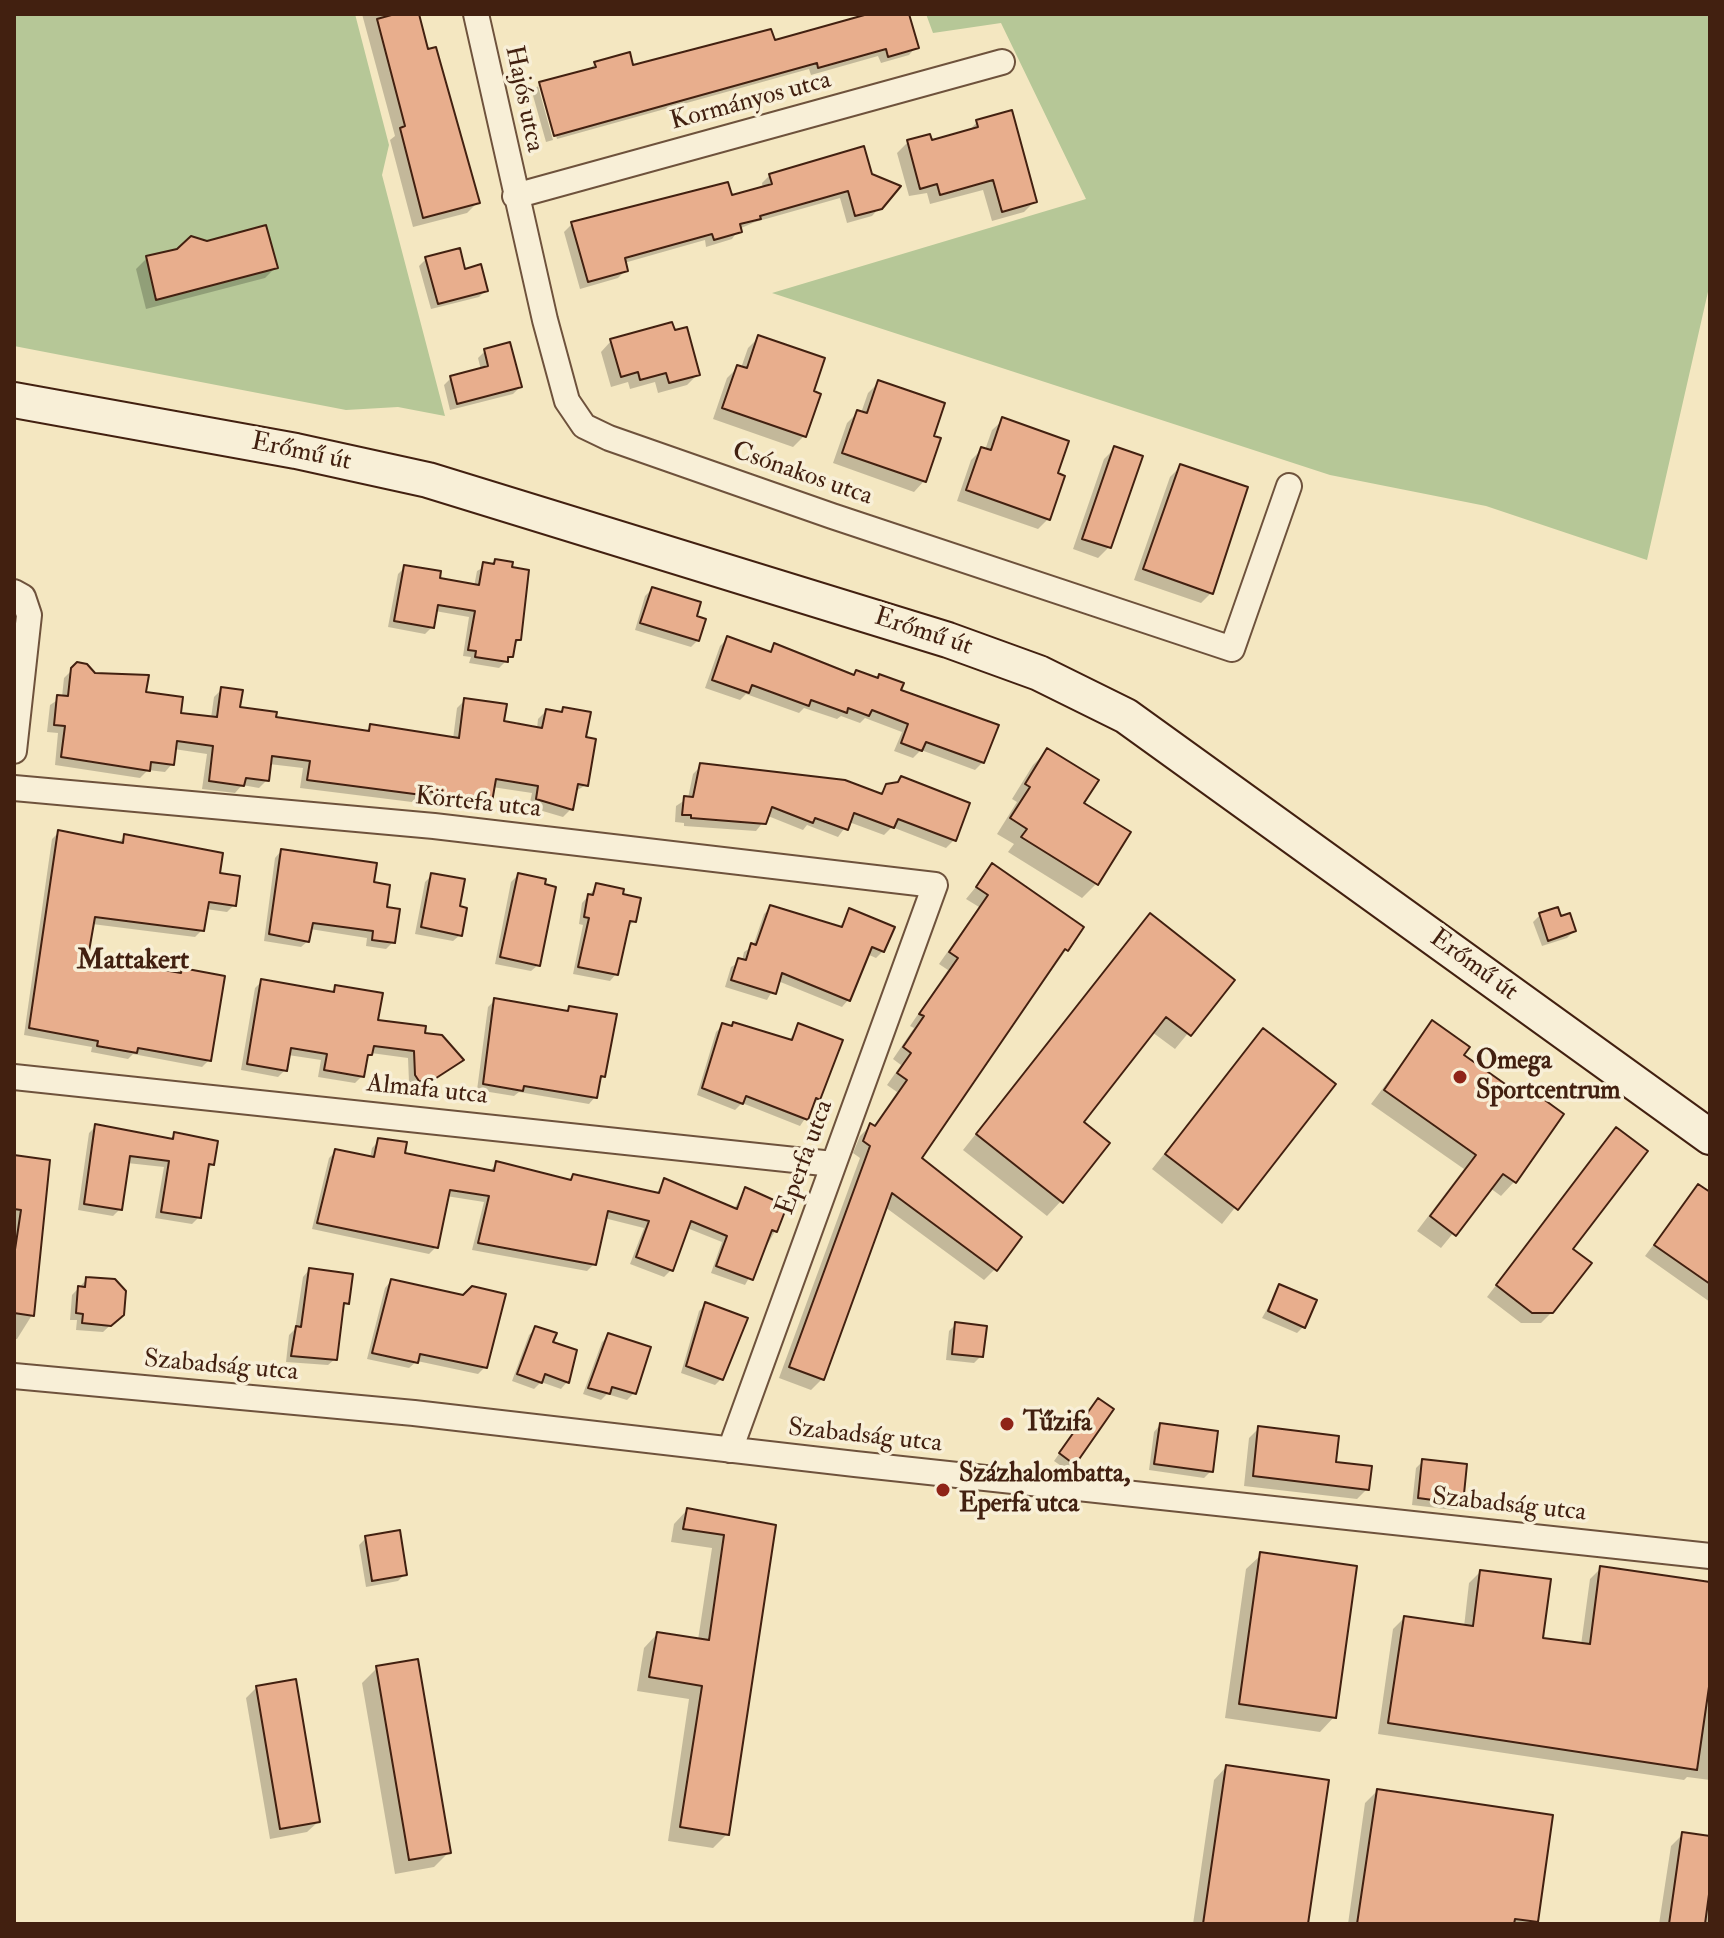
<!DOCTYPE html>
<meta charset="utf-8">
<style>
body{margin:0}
#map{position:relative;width:1724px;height:1938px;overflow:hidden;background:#f4e7c1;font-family:"IM FELL Double Pica",serif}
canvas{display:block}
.frame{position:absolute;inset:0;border:16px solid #422010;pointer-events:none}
</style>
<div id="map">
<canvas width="1724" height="1938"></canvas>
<div class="frame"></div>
</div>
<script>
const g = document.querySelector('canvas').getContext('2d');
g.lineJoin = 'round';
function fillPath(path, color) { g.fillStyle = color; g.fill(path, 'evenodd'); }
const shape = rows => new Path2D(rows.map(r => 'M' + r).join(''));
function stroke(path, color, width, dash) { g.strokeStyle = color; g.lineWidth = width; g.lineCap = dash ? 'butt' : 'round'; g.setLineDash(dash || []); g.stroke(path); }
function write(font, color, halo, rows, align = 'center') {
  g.font = font + ' "IM FELL Double Pica",serif'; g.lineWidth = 7; g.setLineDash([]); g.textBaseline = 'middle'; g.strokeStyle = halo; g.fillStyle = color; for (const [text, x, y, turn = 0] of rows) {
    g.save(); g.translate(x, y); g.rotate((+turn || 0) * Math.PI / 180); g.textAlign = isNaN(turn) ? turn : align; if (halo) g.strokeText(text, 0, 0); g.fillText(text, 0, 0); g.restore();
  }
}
fillPath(shape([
 [14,14,355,14,389,145,382,175,445,416,398,407,346,410,14,346],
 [926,14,1710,14,1710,283,1647,560,1486,506,1330,475,772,293,1086,199,1001,23,933,33]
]), '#b6c797');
fillPath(shape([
 [362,14,417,14,478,202,467,213,413,227,390,140,395,136],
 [869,14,907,14,916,47,909,55,881,63,878,56,811,75,809,69,557,139,542,86,538,86,553,140,546,142,532,92,540,84,588,71,595,64,632,68,773,42],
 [977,122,1035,201,1024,212,992,221,983,190,930,204,927,193,909,196,897,153,908,142,931,142,967,133],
 [863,149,880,207,872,216,847,223,840,198,755,222,739,229,732,239,706,247,705,240,624,263,626,270,618,278,580,289,564,232,572,224,730,198,763,189,762,183,770,175],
 [207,243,276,267,265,278,146,309,136,269,147,258],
 [426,259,464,271,486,290,479,297,431,309,419,266],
 [759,337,811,392,804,436,793,447,713,419,727,378,738,367,741,368,748,348],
 [611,341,698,374,687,385,658,393,655,382,630,389,628,382,611,387,601,352],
 [485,351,520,387,513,394,450,410,444,385,451,378,481,370,478,358],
 [879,382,931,437,924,481,914,492,833,463,847,423,858,412,861,413,868,393],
 [1003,420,1055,475,1048,519,1038,529,957,501,971,460,982,449,985,450,992,430],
 [1114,449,1140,457,1109,547,1098,558,1073,549,1104,459],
 [1181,466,1211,593,1201,603,1134,580,1170,477],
 [495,561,519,640,513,646,511,656,499,668,469,663,471,657,463,656,469,617,435,611,432,627,425,634,388,627,398,574,405,567,438,580,474,587,477,571],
 [652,589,695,617,698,640,691,647,635,630,645,596],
 [728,638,767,653,774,646,852,676,856,673,983,762,975,770,921,750,913,758,894,751,902,732,865,718,860,723,841,716,837,719,804,708,799,713,746,694,740,700,705,688,720,646],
 [78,664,94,675,144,694,178,714,211,718,214,697,222,689,238,709,274,719,365,732,370,727,453,739,457,708,465,700,502,723,537,729,538,719,546,711,559,714,564,709,584,739,586,785,574,792,571,809,563,817,529,807,532,793,492,787,490,801,483,808,416,798,412,802,300,788,303,768,269,764,267,780,259,788,242,785,235,793,202,789,207,754,174,749,172,764,165,772,148,770,140,778,55,765,58,733,47,732,50,705,62,697,64,678],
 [1048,750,1082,803,1128,833,1096,884,1082,898,1008,852,1014,844,997,834,1017,802,1012,799,1033,765],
 [701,766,878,794,901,779,954,840,946,848,892,827,884,835,849,822,838,837,807,825,803,830,768,816,756,831,684,826,684,823,675,822,676,806,688,798,693,774],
 [59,832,117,844,125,836,218,875,234,905,227,912,206,909,202,930,195,937,92,924,86,958,178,975,183,970,209,1060,202,1067,133,1054,128,1059,91,1052,92,1047,24,1035,52,839],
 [281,851,372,884,385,909,393,942,386,949,366,946,367,938,310,929,308,941,301,947,264,941,275,858],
 [993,866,1066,950,919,1158,995,1269,984,1280,885,1207,822,1379,811,1390,779,1378,860,1158,853,1153,860,1136,870,1126,873,1127,897,1092,887,1085,901,1065,893,1059,914,1028,910,1026,948,970,939,964,979,907,966,899],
 [432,875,457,908,460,935,453,941,415,934,425,882],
 [518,875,538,965,531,971,495,964,511,882],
 [597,886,634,921,626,929,616,974,610,981,573,974,583,925,579,924,582,903],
 [771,907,839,928,850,911,883,951,876,958,867,954,848,1000,842,1007,778,981,767,1000,725,987,731,967,742,961,744,952,753,946,764,914],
 [1540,915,1560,919,1574,931,1567,938,1542,946,1533,922],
 [1150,916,1232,980,1175,1049,1152,1032,1081,1122,1061,1201,1047,1216,963,1150],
 [262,981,330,993,336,987,376,1022,423,1035,462,1060,421,1088,409,1082,408,1058,371,1053,365,1060,362,1076,355,1083,318,1077,321,1060,288,1055,285,1070,278,1077,241,1070,255,988],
 [495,1000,564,1013,569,1008,604,1076,598,1081,595,1097,589,1104,519,1092,514,1096,477,1090,488,1007],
 [1432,1023,1461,1055,1524,1100,1562,1115,1514,1182,1501,1196,1490,1188,1441,1248,1417,1231,1464,1169,1371,1104],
 [723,1025,788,1042,799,1025,818,1099,800,1126,742,1103,735,1110,697,1095,716,1032],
 [1263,1030,1333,1084,1222,1224,1152,1169],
 [96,1126,169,1140,175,1134,213,1164,206,1171,199,1217,192,1224,155,1218,164,1167,127,1163,120,1209,113,1216,78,1210,89,1133],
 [1616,1129,1571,1249,1552,1312,1541,1323,1521,1323,1487,1297],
 [379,1141,403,1155,489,1172,497,1163,568,1181,574,1176,656,1194,665,1180,734,1209,745,1189,775,1231,745,1285,711,1273,722,1242,687,1228,671,1270,664,1277,630,1264,644,1228,604,1218,594,1264,587,1271,472,1250,484,1202,446,1196,436,1247,429,1254,312,1229,329,1158,336,1151,370,1158,372,1148],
 [14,1157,48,1161,32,1315,17,1339,14,1339],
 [1698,1186,1710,1195,1710,1302,1645,1256],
 [309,1270,347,1303,342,1308,335,1359,328,1365,286,1362,289,1335,295,1329,303,1277],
 [87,1279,118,1318,103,1332,76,1330,77,1320,70,1320,72,1295],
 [391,1281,485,1367,478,1374,417,1361,409,1368,367,1359,385,1288],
 [1280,1286,1304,1326,1297,1333,1262,1318],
 [706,1304,722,1378,715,1385,681,1373,699,1311],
 [956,1324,981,1356,974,1363,946,1360,949,1331],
 [536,1328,551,1343,567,1382,561,1389,541,1382,534,1389,512,1381,529,1335],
 [609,1335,634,1393,627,1400,607,1394,601,1400,583,1394,602,1342],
 [1092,1407,1074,1464,1067,1470,1054,1461],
 [1160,1425,1211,1471,1204,1478,1149,1470,1154,1432],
 [1259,1428,1334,1464,1367,1489,1357,1499,1244,1486,1249,1438],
 [1423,1461,1461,1503,1454,1510,1412,1505,1416,1468],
 [687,1510,773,1527,727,1834,713,1848,668,1841,689,1699,637,1691,644,1648,657,1634,698,1640,712,1548,671,1542,674,1524],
 [366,1538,405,1574,398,1581,366,1587,359,1545],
 [1261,1555,1334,1717,1320,1732,1225,1718,1246,1569],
 [1601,1568,1710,1584,1710,1780,1687,1777,1684,1780,1378,1734,1393,1629,1404,1618,1464,1627,1469,1583,1480,1572,1541,1640,1581,1645,1590,1579],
 [377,1668,449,1852,434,1867,395,1874,362,1683],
 [257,1687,318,1822,307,1832,270,1839,246,1698],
 [1226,1767,1307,1924,1193,1924,1214,1780],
 [1377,1791,1551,1816,1536,1924,1348,1924,1365,1803],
 [1683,1834,1710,1838,1710,1924,1659,1924,1671,1846]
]), '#0003');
const building = shape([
 [395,14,419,14,428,49,436,47,480,203,423,218,400,128,405,126,377,19,395,14],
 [868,14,909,14,919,48,888,57,886,49,818,68,817,63,554,136,539,82,596,67,594,62,630,52,633,65,771,29,775,40,868,14],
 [1012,110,1037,202,1002,212,993,180,940,195,937,184,920,189,907,140,930,134,932,140,978,127,976,120,1012,110],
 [864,146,872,174,901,186,882,209,855,216,848,191,760,216,761,219,740,224,742,232,714,240,712,234,625,258,628,271,588,282,571,222,728,182,732,195,772,184,769,174,864,146],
 [266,225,278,268,156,300,146,256,177,249,191,236,207,241,266,225],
 [460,248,465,269,481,264,488,291,438,304,425,257,460,248],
 [672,322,675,330,687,327,700,375,669,383,666,373,640,380,638,372,621,377,610,339,672,322],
 [758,335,825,358,814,391,821,394,806,437,722,408,737,365,747,368,758,335],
 [510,342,522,387,457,404,450,376,488,366,484,349,510,342],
 [878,380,945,403,934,436,941,438,926,482,842,453,857,410,867,413,878,380],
 [1002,417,1069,441,1058,473,1065,476,1050,520,966,490,981,447,991,450,1002,417],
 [1114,446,1143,456,1111,548,1082,539,1114,446],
 [1180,464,1248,487,1213,594,1143,569,1180,464],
 [495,559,513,562,512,567,529,570,521,640,516,640,513,657,508,657,508,662,475,657,476,651,468,650,475,611,438,605,434,628,394,621,404,565,441,571,440,578,479,585,483,562,494,564,495,559],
 [652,587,701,602,697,616,706,619,699,641,640,623,652,587],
 [727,636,771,652,774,643,854,675,856,670,878,678,879,674,904,683,901,690,999,725,984,763,926,742,922,751,901,743,908,724,872,710,869,716,848,708,847,713,811,700,809,706,752,685,749,693,712,680,727,636],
 [77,662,87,664,95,673,149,675,146,692,183,697,181,713,217,717,221,687,243,690,240,707,277,712,276,717,369,731,370,724,459,738,464,698,507,704,504,721,542,728,546,709,562,712,563,707,591,712,586,737,596,739,588,786,578,784,573,810,536,799,538,786,496,779,492,802,422,790,422,795,307,780,310,761,272,756,269,781,246,778,244,786,209,781,213,746,177,741,174,765,151,762,150,771,61,757,65,726,54,725,57,695,68,696,71,668,77,662],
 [1047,748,1099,780,1084,803,1131,832,1098,885,1021,837,1027,829,1010,818,1030,787,1025,784,1047,748],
 [700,763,845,780,882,794,886,784,898,782,901,776,970,803,956,841,898,819,894,828,854,813,848,830,815,818,813,823,772,807,766,824,691,818,691,815,682,815,684,796,693,797,700,763],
 [58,830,123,843,124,834,223,853,220,873,240,876,236,906,209,902,204,931,95,917,88,957,181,973,182,968,225,976,211,1061,138,1048,137,1053,97,1046,98,1041,29,1028,58,830],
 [281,849,377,863,374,882,390,885,387,907,400,909,395,943,372,940,373,931,313,923,309,942,269,934,281,849],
 [992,863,1084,927,1068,951,1065,949,922,1158,1022,1237,997,1271,892,1193,824,1380,789,1367,870,1146,863,1141,870,1123,875,1126,907,1080,897,1073,911,1053,903,1047,924,1016,919,1014,958,958,949,952,988,895,976,887,992,863],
 [431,873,465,879,460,906,467,908,462,936,421,927,431,873],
 [518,873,546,879,545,884,556,887,540,966,500,957,518,873],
 [596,883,624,889,623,894,641,898,636,922,630,921,618,975,578,967,589,918,584,917,588,894,593,895,596,883],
 [770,905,842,927,849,908,895,927,884,952,872,947,850,1001,782,973,776,994,731,980,738,958,746,960,751,943,756,945,770,905],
 [1558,907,1561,916,1570,913,1576,931,1548,941,1539,913,1558,907],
 [1150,913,1235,980,1191,1036,1166,1017,1084,1122,1110,1143,1063,1203,976,1134,1150,913],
 [261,979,334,992,335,985,383,993,378,1020,426,1026,425,1033,442,1035,464,1060,430,1082,419,1081,415,1075,414,1051,374,1046,372,1055,368,1055,364,1077,324,1070,327,1054,291,1048,287,1071,247,1064,261,979],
 [494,998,568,1011,569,1006,617,1014,605,1077,601,1076,597,1098,524,1086,523,1091,483,1084,494,998],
 [1432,1020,1470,1047,1464,1055,1525,1098,1531,1090,1564,1114,1516,1183,1503,1174,1456,1236,1430,1216,1476,1155,1384,1090,1432,1020],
 [733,1022,792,1040,798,1023,843,1040,820,1100,816,1098,808,1120,746,1096,743,1104,702,1088,722,1023,732,1026,733,1022],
 [1263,1028,1336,1084,1238,1210,1165,1154,1263,1028],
 [95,1124,173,1139,174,1132,218,1141,214,1165,209,1164,201,1218,161,1212,169,1161,130,1156,122,1210,84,1204,95,1124],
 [1616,1127,1648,1151,1573,1249,1592,1263,1553,1313,1532,1313,1496,1285,1616,1127],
 [378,1138,407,1142,405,1153,494,1171,496,1161,571,1180,573,1174,659,1193,664,1178,737,1209,745,1187,787,1206,777,1232,772,1230,753,1280,716,1266,727,1236,691,1221,673,1271,636,1257,649,1221,608,1211,596,1265,478,1243,489,1196,450,1190,438,1248,317,1223,335,1149,374,1157,378,1138],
 [14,1155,50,1160,34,1316,14,1313,14,1256,21,1210,14,1209,14,1155],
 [1698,1184,1710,1192,1710,1284,1654,1245,1698,1184],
 [309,1268,353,1274,349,1304,344,1303,337,1360,291,1356,296,1326,301,1327,309,1268],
 [86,1277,115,1279,126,1291,124,1315,111,1326,82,1323,83,1314,76,1313,78,1286,85,1287,86,1277],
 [391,1279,463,1295,472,1286,506,1294,487,1368,420,1354,418,1363,372,1353,391,1279],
 [1279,1284,1317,1300,1305,1328,1268,1311,1279,1284],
 [705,1302,748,1318,723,1380,686,1366,705,1302],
 [955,1322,987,1326,983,1357,952,1354,955,1322],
 [535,1326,557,1333,553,1342,577,1350,569,1383,545,1374,542,1383,517,1374,535,1326],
 [608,1333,651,1347,636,1394,612,1387,610,1394,588,1388,608,1333],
 [1098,1398,1114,1409,1075,1465,1059,1453,1098,1398],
 [1160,1423,1218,1431,1213,1472,1154,1464,1160,1423],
 [1258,1426,1339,1436,1336,1462,1372,1466,1369,1490,1253,1476,1258,1426],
 [1422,1459,1467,1464,1463,1504,1418,1498,1422,1459],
 [687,1508,776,1525,729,1835,680,1827,702,1686,649,1677,657,1632,709,1640,724,1535,683,1529,687,1508],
 [400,1530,407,1575,372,1581,365,1536,400,1530],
 [1260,1552,1357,1566,1336,1718,1239,1704,1260,1552],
 [1600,1566,1710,1582,1710,1680,1697,1770,1388,1723,1404,1616,1473,1626,1480,1570,1551,1579,1543,1638,1590,1644,1600,1566],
 [418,1659,451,1853,409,1860,376,1666,418,1659],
 [296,1679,320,1822,280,1829,256,1686,296,1679],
 [1226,1765,1329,1780,1308,1924,1203,1924,1226,1765],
 [1377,1789,1553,1815,1538,1922,1515,1919,1514,1924,1357,1924,1377,1789],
 [1682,1832,1710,1836,1710,1887,1705,1924,1669,1924,1682,1832]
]);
fillPath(building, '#e8ae8d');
stroke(building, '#422010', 2);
const street = shape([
 [476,14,545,320,567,401,584,426,609,438,832,516,1232,649,1289,486],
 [515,196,1002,62],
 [14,592,23,597,29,615,14,751],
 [14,788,434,826,935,885,730,1450],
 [14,1077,833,1164],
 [14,1376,414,1413,855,1464,1710,1556]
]);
const secondary = shape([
 [14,400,296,451,428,480,948,640,1039,673,1126,716,1710,1137]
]);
stroke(street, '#6e523c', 28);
stroke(secondary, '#422010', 38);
stroke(street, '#f8efd7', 24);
stroke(secondary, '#f8efd7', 34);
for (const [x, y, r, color] of [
 [1460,1077,8,"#8f2418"],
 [1007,1424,8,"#8f2418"],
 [943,1490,8,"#8f2418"]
]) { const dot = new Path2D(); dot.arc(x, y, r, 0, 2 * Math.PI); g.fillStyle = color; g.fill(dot); stroke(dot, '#f8efd7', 3); }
write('26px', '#422010', '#f8efd7', [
 ["Hajós utca",523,99,78],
 ["Kormányos utca",751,102,-15],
 ["Erőmű út",301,453,12],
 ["Csónakos utca",802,475,19],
 ["Erőmű út",923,633,18],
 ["Körtefa utca",478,804,6],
 ["Erőmű út",1473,966,36],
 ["Almafa utca",427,1091,6],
 ["Eperfa utca",806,1158,-70],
 ["Szabadság utca",221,1367,5],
 ["Szabadság utca",865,1437,6],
 ["Szabadság utca",1509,1506,6]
]);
write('bold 26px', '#422010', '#f8efd7', [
 ["Omega",1476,1062],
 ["Sportcentrum",1476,1092],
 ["Tűzifa",1023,1424],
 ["Százhalombatta,",959,1475],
 ["Eperfa utca",959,1505]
], 'left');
write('bold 28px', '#422010', '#f8efd7', [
 ["Mattakert",133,962]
]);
</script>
